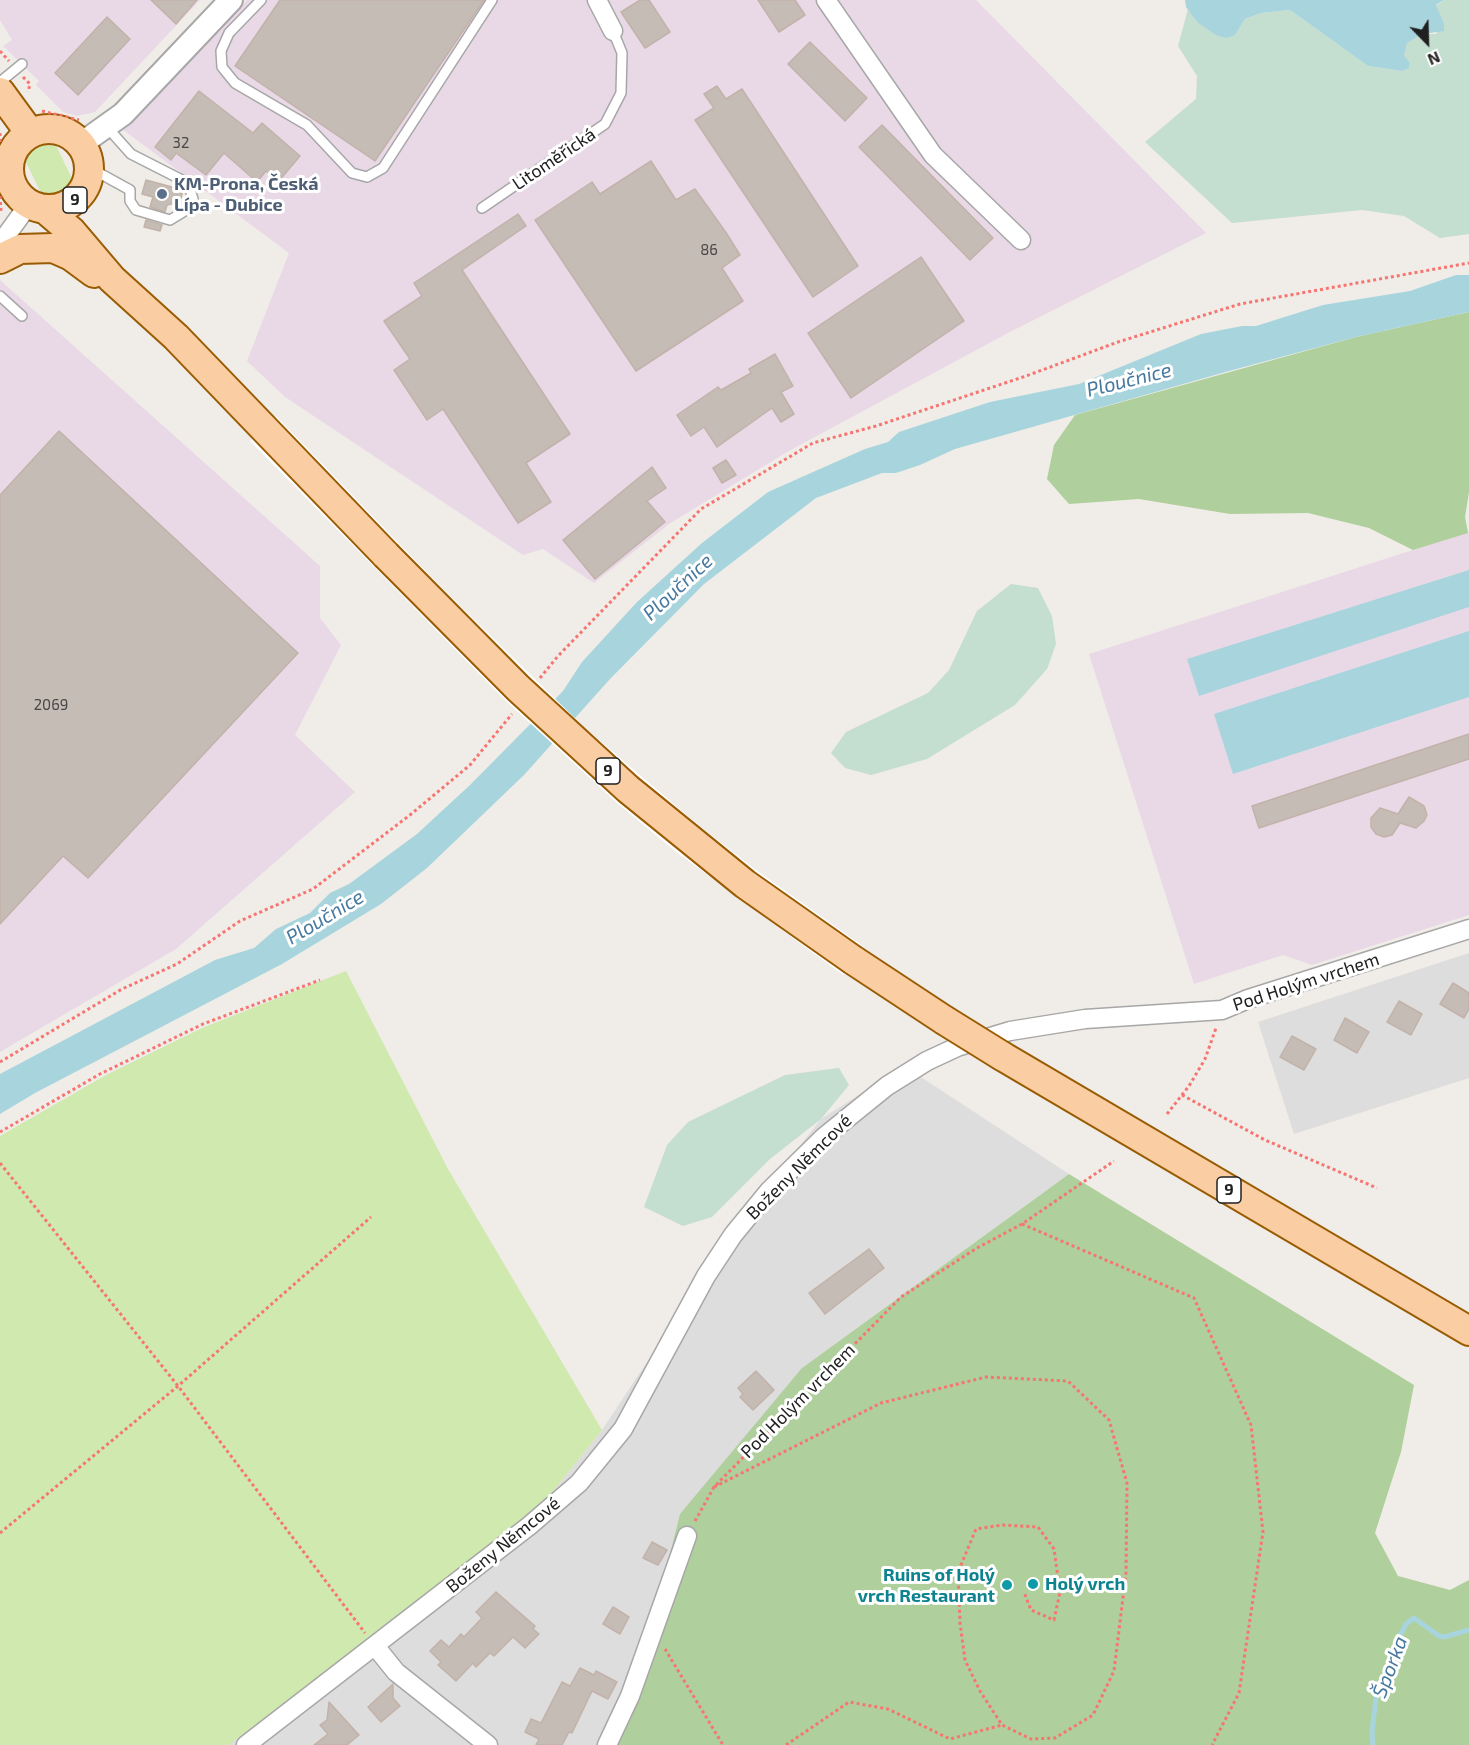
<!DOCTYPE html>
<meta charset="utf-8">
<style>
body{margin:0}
#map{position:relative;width:1469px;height:1745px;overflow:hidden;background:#f0ece7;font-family:"Exo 2",sans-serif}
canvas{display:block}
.north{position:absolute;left:1397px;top:12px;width:60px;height:60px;-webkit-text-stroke:4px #fff;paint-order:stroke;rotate:157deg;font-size:16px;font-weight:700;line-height:24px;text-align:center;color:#202020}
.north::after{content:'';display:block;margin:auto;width:21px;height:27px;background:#202020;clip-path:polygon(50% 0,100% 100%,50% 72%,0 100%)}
</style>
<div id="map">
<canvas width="1469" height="1745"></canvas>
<div class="north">N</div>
</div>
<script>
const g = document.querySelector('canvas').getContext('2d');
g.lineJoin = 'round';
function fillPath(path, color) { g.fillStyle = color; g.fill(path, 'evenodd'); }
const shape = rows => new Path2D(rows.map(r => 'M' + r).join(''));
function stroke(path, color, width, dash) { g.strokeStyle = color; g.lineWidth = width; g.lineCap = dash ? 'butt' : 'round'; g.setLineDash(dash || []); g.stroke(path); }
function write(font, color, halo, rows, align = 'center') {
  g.font = font + ' "Exo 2",sans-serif'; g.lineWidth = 6; g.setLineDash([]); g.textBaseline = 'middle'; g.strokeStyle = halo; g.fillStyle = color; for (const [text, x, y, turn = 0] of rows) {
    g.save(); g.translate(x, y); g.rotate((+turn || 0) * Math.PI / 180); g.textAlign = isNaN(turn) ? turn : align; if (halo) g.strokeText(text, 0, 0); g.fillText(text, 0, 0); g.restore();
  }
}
fillPath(shape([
 [1469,953,1469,1078,1294,1134,1258,1022],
 [904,1066,1069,1174,802,1368,632,1707,606,1745,229,1745,542,1505,602,1430,739,1223,821,1119]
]), '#dedddd');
fillPath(shape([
 [0,0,200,0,95,112,77,116,63,112,36,85,39,81,3,46,12,40,0,20],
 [247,0,976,0,1206,233,1008,333,787,452,669,524,594,583,543,549,523,555,285,397,247,361,289,253,122,129],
 [0,280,320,566,320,618,341,645,295,735,355,792,176,949,0,1052],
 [1469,532,1469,915,1312,965,1283,955,1194,984,1089,654]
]), '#e9d9e7');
fillPath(shape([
 [49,142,55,143,73,181,60,193,48,195,42,195,24,158,33,148],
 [346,971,448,1169,602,1430,542,1505,229,1745,0,1745,0,1136,106,1075,202,1028]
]), '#cfe9ae');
fillPath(shape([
 [1469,312,1469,492,1465,517,1468,533,1413,550,1369,528,1308,513,1230,514,1139,499,1069,504,1047,479,1054,445,1075,415,1356,337],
 [1069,1174,1414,1385,1401,1452,1375,1533,1398,1576,1450,1590,1469,1580,1469,1745,606,1745,632,1707,680,1514,802,1368]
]), '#afcf9c');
fillPath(shape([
 [1444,0,1469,0,1469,234,1440,238,1404,216,1362,210,1232,223,1145,142,1196,99,1197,76,1178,46,1188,9,1197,22,1235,35,1245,19,1261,13,1290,10,1368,66,1402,71,1409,67,1410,63,1404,55,1406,43,1422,34,1436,34,1444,23,1436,6],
 [1011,584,1038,588,1052,616,1056,644,1047,669,1015,705,927,759,871,775,845,768,831,753,846,732,928,693,949,670,977,611],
 [839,1068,849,1085,821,1119,770,1159,712,1217,683,1226,644,1207,667,1145,688,1122,785,1075]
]), '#c4ded0');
fillPath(shape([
 [1185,0,1457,0,1444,0,1436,5,1444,23,1444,31,1422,34,1407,43,1404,55,1410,63,1409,68,1402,71,1368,66,1290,10,1261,13,1245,19,1235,35,1226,38,1216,35,1197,22,1186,7],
 [1456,275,1469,275,1469,312,1356,337,1229,371,955,449,920,465,896,473,882,473,816,498,704,584,610,679,524,775,427,868,381,904,282,964,35,1093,0,1114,0,1074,215,960,254,948,276,929,310,913,330,893,349,884,417,834,470,785,563,691,582,662,637,602,702,543,768,492,865,449,888,442,899,432,990,402,1079,384,1201,334,1242,326,1256,326,1323,305,1410,291],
 [1469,570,1469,607,1199,696,1187,659],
 [1469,631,1469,697,1233,774,1214,714]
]), '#a8d5dd');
fillPath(shape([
 [276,416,440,586,584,727,697,824,756,870,863,946,843,975,675,851,617,803,506,701,250,441]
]), '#fff');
stroke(shape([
 [1373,1745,1372,1732,1376,1697,1396,1660,1399,1637,1406,1624,1414,1618,1439,1636,1444,1637,1469,1630]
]), '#a8d5dd', 5);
const building = shape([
 [151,0,197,0,176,24,151,0],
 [280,0,484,0,375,161,235,66,280,0],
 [640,0,649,0,670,32,645,48,621,12,640,0],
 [758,0,795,0,805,15,779,32,758,0],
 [107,17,130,39,78,95,55,73,107,17],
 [810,42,867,98,845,121,788,64,810,42],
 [717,86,726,99,742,89,858,266,813,297,695,120,714,108,704,94,717,86],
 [199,91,253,133,262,123,300,156,278,182,266,171,257,182,224,153,206,175,176,153,171,160,155,147,199,91],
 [882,125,993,238,970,260,859,147,882,125],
 [651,161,676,200,695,189,727,234,740,255,722,268,743,301,636,371,535,220,592,182,600,194,651,161],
 [146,180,183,190,180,202,167,205,165,212,150,207,153,197,142,194,146,180],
 [518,214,526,226,462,270,570,434,526,463,551,502,518,523,443,409,427,420,394,370,410,359,384,321,422,296,414,283,518,214],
 [146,220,162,225,160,231,144,227,146,220],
 [921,257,964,321,851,398,808,333,921,257],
 [775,354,793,386,781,392,794,414,781,422,772,408,717,447,704,427,691,436,677,415,718,387,721,390,751,373,749,369,775,354],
 [59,431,298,653,88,878,63,856,0,924,0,495,59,431],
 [726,460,736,475,722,483,713,468,726,460],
 [652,467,666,488,647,501,665,522,595,579,563,540,652,467],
 [1469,734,1469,759,1259,828,1252,806,1469,734],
 [1409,797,1424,806,1427,815,1424,821,1416,828,1400,823,1392,835,1384,837,1376,834,1371,827,1371,818,1380,808,1398,814,1409,797],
 [1453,983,1469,993,1469,1009,1464,1018,1440,1004,1453,983],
 [1399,1001,1422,1014,1411,1035,1387,1022,1399,1001],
 [1345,1018,1369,1032,1357,1053,1334,1040,1345,1018],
 [1292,1036,1316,1049,1304,1070,1280,1057,1292,1036],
 [869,1249,884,1268,825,1314,809,1293,869,1249],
 [756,1371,774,1390,753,1410,740,1397,743,1394,738,1388,756,1371],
 [652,1542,667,1550,658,1565,643,1558,652,1542],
 [496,1592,535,1626,533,1629,539,1634,525,1648,513,1637,494,1656,490,1653,476,1667,473,1663,456,1681,438,1665,441,1662,430,1651,441,1640,449,1647,461,1634,464,1637,482,1618,476,1612,496,1592],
 [613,1607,629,1617,620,1634,603,1624,613,1607],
 [580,1668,594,1675,596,1671,617,1682,608,1699,592,1691,572,1733,569,1732,562,1745,536,1745,539,1739,525,1732,531,1719,541,1723,562,1682,570,1686,580,1668],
 [393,1684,393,1698,400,1706,381,1722,368,1707,393,1684],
 [329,1702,359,1735,347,1745,314,1745,328,1734,320,1725,327,1720,329,1702]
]);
fillPath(building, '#c5bcb6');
stroke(building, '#c2b2a9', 1.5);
const service = shape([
 [261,0,229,33,221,51,222,67,235,83,307,125,352,173,367,177,383,168,492,0],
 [0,82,22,64],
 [90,168,130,190,130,201,136,210,170,220,188,209,193,199,188,183,131,154,106,126],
 [482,208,605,124,621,93,622,53,613,31],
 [0,296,22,316]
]);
const minor = shape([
 [597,0,613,31],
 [826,0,933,155,1021,240],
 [0,244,29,204],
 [375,1646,396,1672,488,1745],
 [246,1745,529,1526,579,1483,623,1429,706,1276,733,1235,769,1191,824,1137,887,1086,927,1061,957,1047,1010,1031,1085,1019,1222,1010,1248,999,1469,929],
 [607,1745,630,1696,687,1536]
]);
const tertiary = shape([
 [81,144,123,114,231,0]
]);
const primary = shape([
 [0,92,30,133],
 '9 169a40 40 0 1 1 80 0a40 40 0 1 1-80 0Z',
 [45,209,72,232,112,279,176,337,386,555],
 [0,259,20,249,53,248,71,256,94,273],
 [853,960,944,1020],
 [1002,1056,1469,1331]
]);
stroke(service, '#a7a7a7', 12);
stroke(minor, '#a7a7a7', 21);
stroke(tertiary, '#a7a7a7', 26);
stroke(primary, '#995c03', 32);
stroke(shape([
 [0,51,9,61],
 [23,77,30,84,28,92],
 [42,111,79,120],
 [0,133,0,143],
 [0,196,1,211],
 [540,678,558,656,701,509,813,443,876,426,1026,376,1118,342,1240,304,1469,263],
 [0,1062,122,989,177,964,240,921,313,889,410,815,470,765,512,714],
 [1182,1095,1265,1140,1377,1188],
 [1167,1114,1189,1086,1205,1059,1216,1028],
 [0,1132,100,1074,203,1024,320,980],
 [0,1163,178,1386,365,1633],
 [1022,1224,1194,1298,1251,1425,1263,1532,1239,1693,1212,1745],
 [714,1487,881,1403,986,1377,1068,1381,1109,1420,1127,1483,1126,1573,1114,1671,1093,1715,1055,1738,1031,1739,1002,1725,980,1691,965,1660,960,1623,958,1572,976,1529,1002,1525,1038,1527,1054,1549,1060,1592,1054,1620,1031,1610,1024,1592],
 [695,1521,714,1487,901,1297,977,1248,1022,1224,1114,1161],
 [0,1533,178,1386,371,1217],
 [665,1649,723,1745],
 [786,1745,849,1702,888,1709,950,1739,1002,1725]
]), '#f77571', 3, [3, 3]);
stroke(service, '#fff', 9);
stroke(minor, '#fff', 18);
stroke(tertiary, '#fff', 22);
stroke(primary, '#facea2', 28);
const primaryBridge = shape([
 [386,555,518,688,628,789,745,884,853,960],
 [944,1020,1002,1056]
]);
stroke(primaryBridge, '#995c03', 32, []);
stroke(primaryBridge, '#facea2', 28);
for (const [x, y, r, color] of [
 [162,194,6,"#5c6f8a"],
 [1033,1584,6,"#0f9aa8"],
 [1007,1585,6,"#0f9aa8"]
]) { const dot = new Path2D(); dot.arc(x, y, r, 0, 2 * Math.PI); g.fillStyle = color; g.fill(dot); stroke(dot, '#fff', 2); }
write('15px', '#494746', null, [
 ["32",181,143],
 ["86",709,250],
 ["2069",51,705]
]);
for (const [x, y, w] of [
 [75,200,24],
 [608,771,24],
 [1229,1190,24]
]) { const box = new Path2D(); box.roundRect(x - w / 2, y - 13, w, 26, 4.5); g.fillStyle = '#fff'; g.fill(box); stroke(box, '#202020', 1.5); }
write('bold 16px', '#202020', null, [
 ["9",75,200],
 ["9",608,771],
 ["9",1229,1190]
]);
write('18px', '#202020', '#fff', [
 ["Litoměřická",554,159,-34],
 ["Pod Holým vrchem",1306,982,-18],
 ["Boženy Němcové",799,1167,-45],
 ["Pod Holým vrchem",798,1401,-45],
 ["Boženy Němcové",503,1545,-39]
]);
write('bold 18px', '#4e5e75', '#fff', [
 ["KM-Prona, Česká",174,184],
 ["Lípa - Dubice",174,205]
], 'left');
write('bold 18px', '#0d838f', '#fff', [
 ["Ruins of Holý",995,1575],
 ["vrch Restaurant",995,1596],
 ["Holý vrch",1045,1584,"left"]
], 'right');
write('italic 20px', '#47799f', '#fff', [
 ["Ploučnice",1129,380,-14],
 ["Ploučnice",678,587,-43],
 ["Ploučnice",325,917,-31],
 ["Šporka",1390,1667,-69]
]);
</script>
